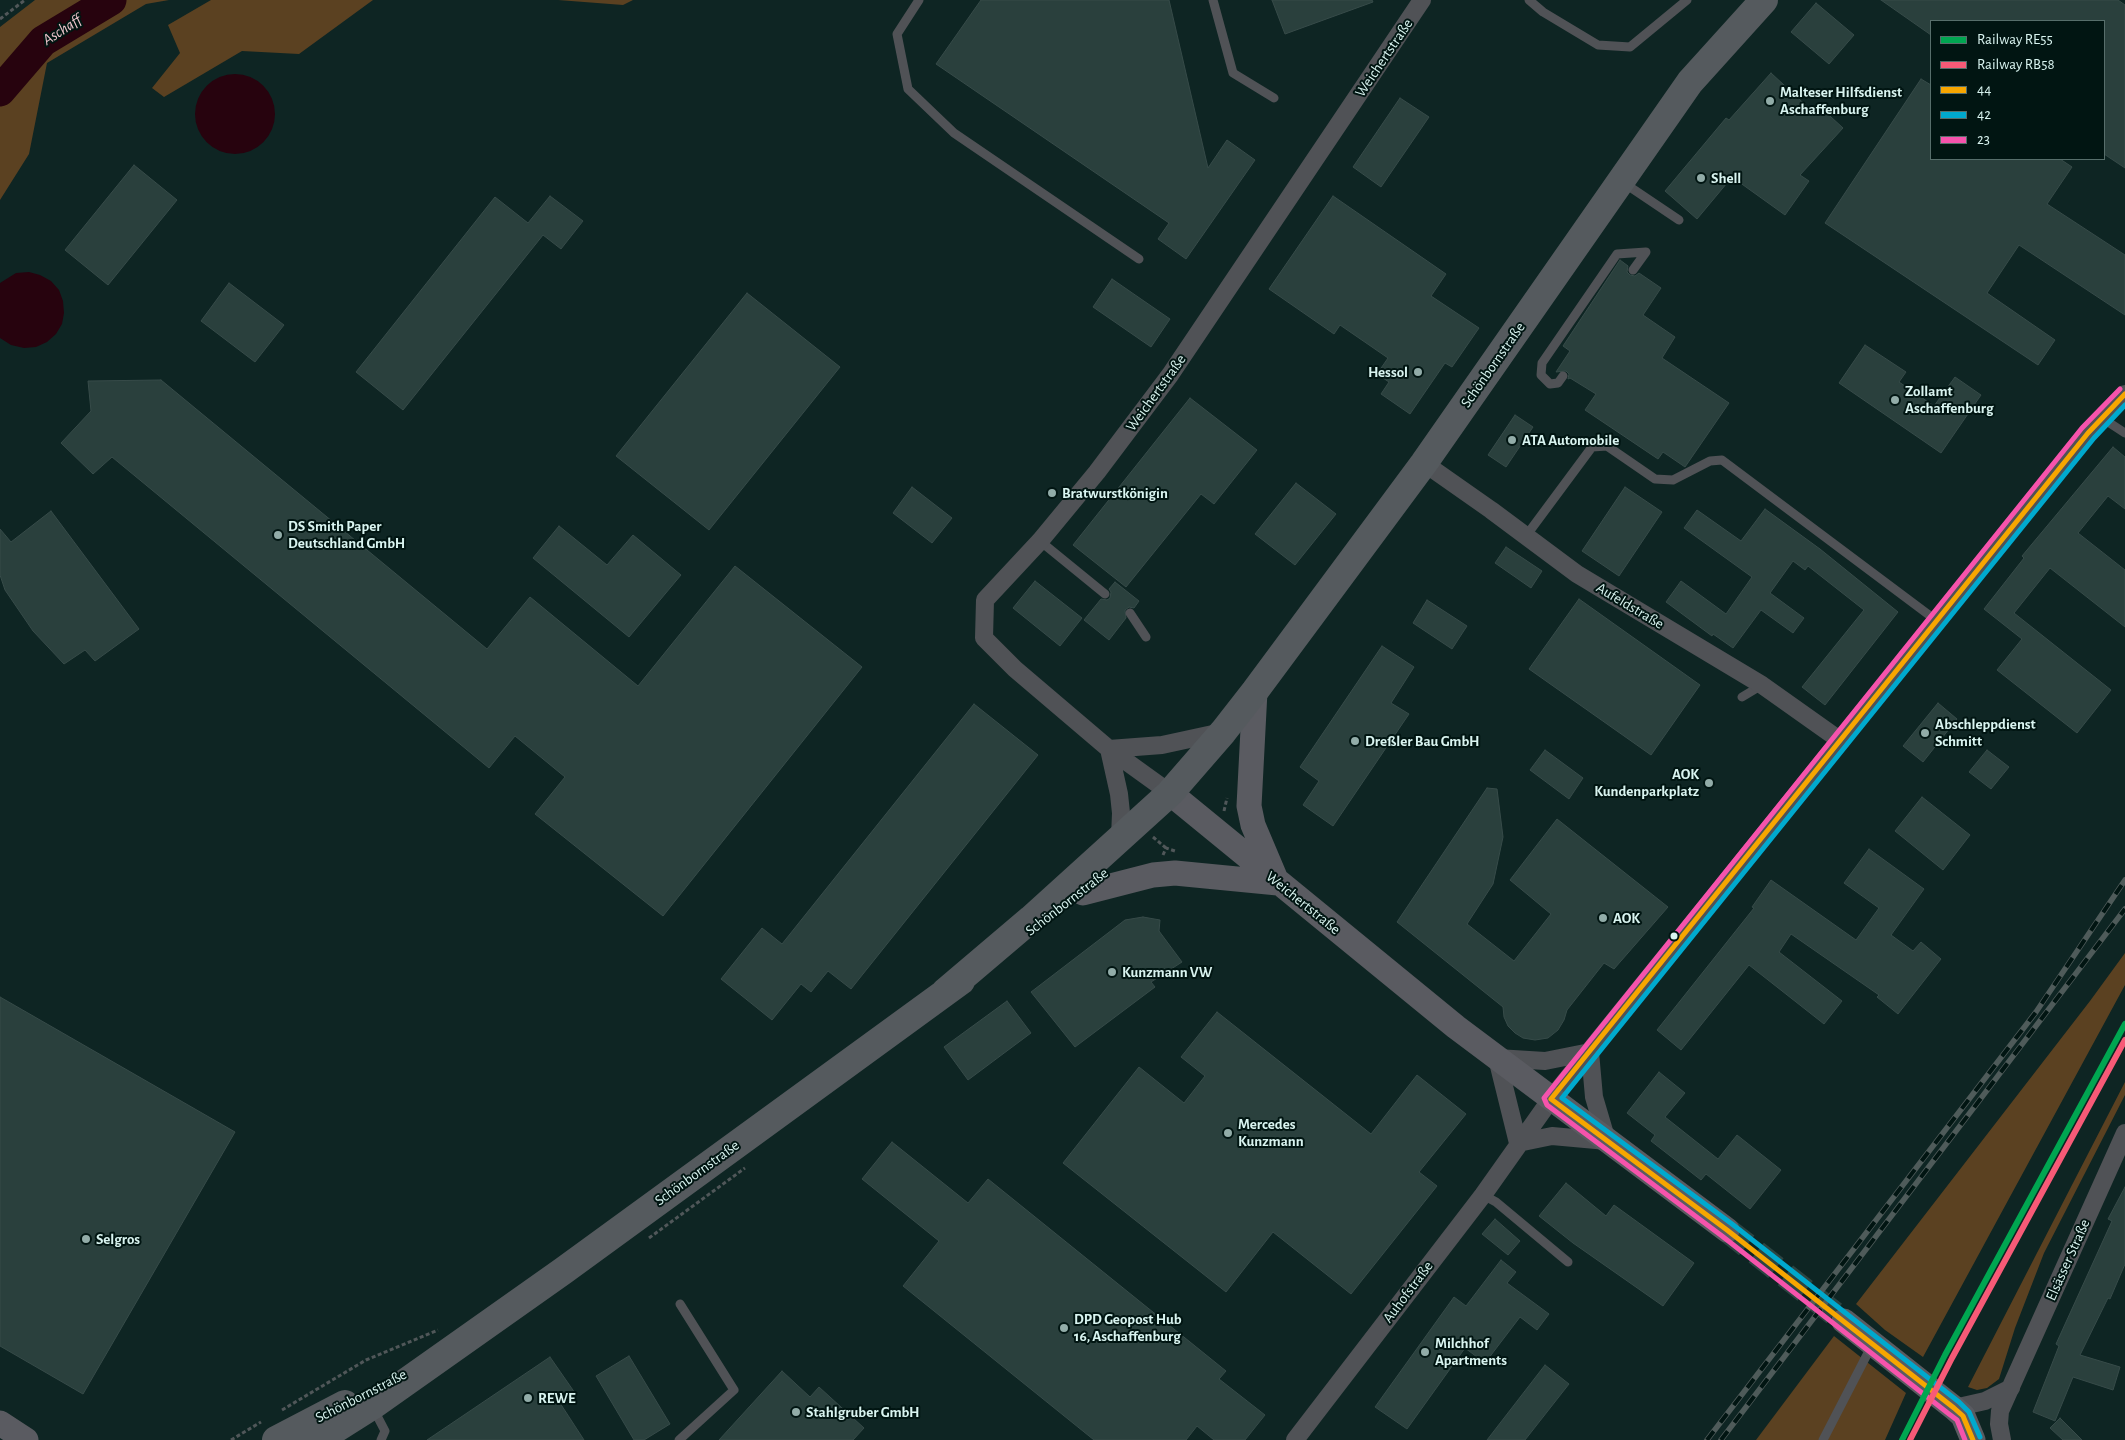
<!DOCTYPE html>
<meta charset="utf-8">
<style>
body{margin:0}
#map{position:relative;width:2125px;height:1440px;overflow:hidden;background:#0e2523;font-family:"Alegreya Sans",sans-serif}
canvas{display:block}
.legend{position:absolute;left:1930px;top:20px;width:175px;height:140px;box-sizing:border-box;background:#011512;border:1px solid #576e6b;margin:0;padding:6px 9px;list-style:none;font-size:15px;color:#d9f4f0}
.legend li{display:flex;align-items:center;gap:10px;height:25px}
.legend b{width:25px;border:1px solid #576e6b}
</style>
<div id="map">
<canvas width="2125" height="1440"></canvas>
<ul class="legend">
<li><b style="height:6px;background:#00a651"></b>Railway RE55</li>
<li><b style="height:6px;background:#f75a77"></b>Railway RB58</li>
<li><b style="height:6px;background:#f7a600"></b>44</li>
<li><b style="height:6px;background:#00a9ce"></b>42</li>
<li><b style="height:6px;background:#f653ac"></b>23</li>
</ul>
</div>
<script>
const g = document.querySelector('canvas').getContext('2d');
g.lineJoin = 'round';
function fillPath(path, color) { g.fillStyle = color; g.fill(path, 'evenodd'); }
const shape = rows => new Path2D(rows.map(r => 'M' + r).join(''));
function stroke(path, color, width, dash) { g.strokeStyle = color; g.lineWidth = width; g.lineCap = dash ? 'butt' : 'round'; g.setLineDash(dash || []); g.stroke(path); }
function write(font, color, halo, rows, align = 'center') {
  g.font = font + ' "Alegreya Sans",sans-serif'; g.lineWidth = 4; g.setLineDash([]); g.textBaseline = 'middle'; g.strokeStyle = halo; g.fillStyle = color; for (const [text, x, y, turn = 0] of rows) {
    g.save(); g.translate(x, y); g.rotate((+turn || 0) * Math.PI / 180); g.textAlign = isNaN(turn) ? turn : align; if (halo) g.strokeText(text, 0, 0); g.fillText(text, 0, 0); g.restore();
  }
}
fillPath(shape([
 [35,0,169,0,146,4,47,63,29,154,0,200,0,27],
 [211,0,373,0,299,54,242,51,164,97,152,88,180,53,168,25],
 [558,0,633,0,623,5],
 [2125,953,2125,985,1923,1357,1885,1330,1856,1304,2090,1001],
 [2125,1082,2125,1095,2044,1253,2015,1328,1999,1379,1987,1388,1977,1390,1968,1387],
 [1834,1336,1906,1393,1885,1440,1756,1440]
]), '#5b4121');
fillPath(shape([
 '195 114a40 40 0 1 1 80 0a40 40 0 1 1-80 0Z',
 [29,272,40,275,51,281,59,290,63,301,64,313,62,324,56,334,47,342,36,347,24,348,11,345,0,338,0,283,16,273]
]), '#27030e');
stroke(shape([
 [0,91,43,41,111,0]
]), '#27030e', 31);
const building = shape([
 [981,0,1169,0,1208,168,1227,140,1255,160,1186,259,1158,239,1169,223,936,64,981,0],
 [1272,0,1372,0,1373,2,1285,34,1272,0],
 [1881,0,2118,0,2125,5,2125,168,2104,154,2104,21,1931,21,1931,35,1881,0],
 [1816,3,1854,35,1829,64,1791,32,1816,3],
 [1771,73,1812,111,1818,105,1843,128,1800,175,1809,181,1785,215,1732,177,1697,219,1665,191,1726,118,1729,120,1771,73],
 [1921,79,1931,85,1931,159,2060,159,2072,167,2047,204,2125,255,2125,315,2019,245,1987,293,2055,340,2038,365,1825,223,1921,79],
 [1400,98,1429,117,1381,187,1353,167,1400,98],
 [134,165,177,200,108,285,65,250,134,165],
 [550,196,583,221,561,249,543,235,403,410,356,372,495,197,528,223,550,196],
 [1333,196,1446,274,1431,296,1479,328,1452,367,1445,363,1410,414,1381,394,1389,382,1377,374,1388,358,1340,325,1334,334,1269,289,1333,196],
 [1620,260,1628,266,1627,272,1630,275,1635,276,1639,273,1661,288,1643,315,1675,337,1662,358,1729,403,1685,467,1663,452,1658,459,1585,410,1596,394,1570,378,1568,379,1569,374,1566,371,1556,372,1570,351,1563,346,1620,260],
 [1112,279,1170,319,1151,347,1093,307,1112,279],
 [229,283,284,325,255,362,201,321,229,283],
 [747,293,840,367,709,530,616,456,747,293],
 [1865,345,1906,372,1899,382,1934,406,1955,377,1981,395,1941,453,1839,383,1865,345],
 [161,380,487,649,530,597,638,686,735,566,862,667,663,916,535,814,565,777,515,736,489,768,112,457,93,474,61,443,91,411,88,381,161,380],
 [1190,398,1257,450,1214,504,1201,494,1126,587,1073,545,1190,398],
 [1515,415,1533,427,1506,467,1488,455,1515,415],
 [2113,447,2125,457,2125,509,2108,496,2078,533,2125,570,2125,627,2050,568,2014,613,2111,690,2077,733,1997,670,2022,639,1984,609,2024,558,2022,556,2113,447],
 [1296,483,1336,514,1295,565,1255,534,1296,483],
 [912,487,952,518,932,543,893,513,912,487],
 [1625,487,1662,512,1619,576,1582,551,1625,487],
 [1765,509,1820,549,1898,612,1825,705,1802,687,1864,610,1808,566,1805,570,1793,561,1770,593,1804,618,1793,633,1761,610,1733,648,1713,634,1712,636,1666,602,1681,581,1726,614,1752,577,1684,528,1697,510,1741,541,1765,509],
 [51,511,139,629,95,661,85,650,64,664,33,631,5,590,0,575,0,529,11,542,51,511],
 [559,526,607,565,633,535,681,575,629,637,533,558,559,526],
 [1506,547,1542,571,1531,588,1495,563,1506,547],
 [1035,581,1082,618,1060,646,1013,608,1035,581],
 [1115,582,1139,601,1134,608,1129,607,1125,610,1126,618,1109,640,1084,620,1101,599,1107,600,1110,598,1111,592,1109,589,1115,582],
 [1579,599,1700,685,1651,755,1529,669,1579,599],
 [1427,600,1467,626,1452,649,1413,623,1427,600],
 [1382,646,1414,667,1391,703,1409,714,1333,826,1303,805,1319,781,1300,767,1382,646],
 [1938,703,1957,719,1923,762,1903,746,1938,703],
 [974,704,1038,755,851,989,828,971,811,992,801,984,772,1020,721,979,762,928,782,944,974,704],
 [1545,750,1583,778,1569,799,1530,770,1545,750],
 [1987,750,2009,767,1991,789,1969,772,1987,750],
 [1487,788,1497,789,1503,837,1493,884,1467,924,1514,961,1551,914,1510,880,1557,819,1668,907,1614,969,1604,963,1567,1010,1564,1020,1558,1030,1548,1038,1535,1040,1523,1038,1515,1033,1508,1026,1504,1017,1503,1007,1397,922,1487,788],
 [1922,797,1970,835,1943,870,1895,831,1922,797],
 [1869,849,1924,889,1891,935,1913,951,1921,942,1941,959,1898,1014,1877,997,1879,995,1791,934,1779,952,1842,1001,1824,1024,1749,965,1681,1050,1657,1030,1754,908,1752,907,1771,880,1856,940,1879,908,1844,883,1869,849],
 [1143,917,1160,920,1159,931,1182,962,1151,982,1155,987,1075,1047,1031,992,1125,920,1143,917],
 [0,997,235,1132,83,1394,0,1346,0,997],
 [1007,1001,1031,1033,968,1080,944,1047,1007,1001],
 [1217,1012,1371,1134,1417,1075,1466,1114,1419,1172,1437,1186,1351,1294,1273,1232,1226,1292,1063,1163,1139,1067,1184,1103,1205,1076,1181,1057,1217,1012],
 [1659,1072,1685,1093,1665,1117,1718,1159,1737,1135,1781,1170,1750,1209,1706,1174,1701,1180,1651,1141,1655,1135,1627,1113,1659,1072],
 [892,1142,968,1203,988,1179,1226,1371,1219,1379,1265,1415,1245,1440,1214,1440,1197,1426,1186,1440,1094,1440,903,1286,939,1241,862,1179,892,1142],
 [1566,1183,1606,1216,1614,1205,1694,1263,1663,1306,1573,1243,1539,1216,1566,1183],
 [2125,1187,2125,1264,2110,1299,2108,1298,2080,1355,2120,1367,2113,1390,2073,1377,2055,1421,2033,1412,2059,1346,2056,1344,2112,1221,2108,1219,2125,1187],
 [1495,1219,1520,1241,1508,1255,1482,1234,1495,1219],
 [1501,1260,1516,1272,1507,1283,1549,1314,1537,1330,1520,1317,1485,1363,1465,1348,1407,1429,1375,1407,1454,1297,1466,1306,1501,1260],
 [629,1356,670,1424,644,1440,634,1440,596,1376,629,1356],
 [550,1357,575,1393,560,1403,584,1440,427,1440,550,1357],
 [1545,1365,1569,1384,1525,1440,1487,1440,1545,1365],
 [782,1371,810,1397,819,1387,864,1428,853,1440,719,1440,782,1371],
 [2060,1418,2082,1440,2063,1440,2050,1428,2060,1418]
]);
fillPath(building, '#2a403d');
stroke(building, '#374b49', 1);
stroke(shape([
 [1727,1230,1844,1321]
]), '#2c4442', 25, [25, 12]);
stroke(shape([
 [0,19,25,0],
 [1224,811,1227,798],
 [1153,837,1166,848],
 [1163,855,1166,848,1175,851],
 [649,1238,745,1168],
 [282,1410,366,1360,438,1330],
 [231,1440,261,1422]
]), '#505759', 3, [4, 2.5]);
stroke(shape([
 [919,0,897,34,908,89,954,133,1139,259],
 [1213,0,1233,73,1274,98],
 [1529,0,1543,12,1598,45,1630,47,1687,0],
 [1624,183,1679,220],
 [1563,376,1558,383,1550,384,1541,375,1542,363,1617,254,1646,252,1633,270],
 [2102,418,2125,433],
 [1526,536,1592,447,1607,446,1655,479,1673,480,1710,461,1722,460,1937,621],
 [1040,541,1105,594],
 [1130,613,1146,637],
 [1742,697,1762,685],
 [1483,1195,1496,1202,1568,1262],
 [373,1408,385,1431,381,1440],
 [679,1440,734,1390,680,1304],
 [1823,1440,1872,1345]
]), '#505256', 9);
stroke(shape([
 [1424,463,1491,510,1577,574,1762,685,1841,741],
 [1109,749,1162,745,1222,732],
 [1109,749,1119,794,1121,813,1120,837],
 [1170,793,1109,749,1015,669,984,638,985,600,1040,541,1097,472,1170,375,1422,0],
 [1518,1143,1552,1136,1607,1141,1594,1097,1590,1052],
 [1518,1143,1497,1058,1545,1061,1590,1052],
 [1954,1408,1985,1401,2011,1388],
 [1295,1440,1483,1195,1551,1099,2088,433,2125,394],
 [2002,1440,1999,1424,2000,1411,2125,1133]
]), '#505256', 18);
stroke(shape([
 [1255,691,1249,806,1253,825,1275,877],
 [1170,793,1456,1027,1727,1230],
 [1083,893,1153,875,1175,873,1278,883],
 [1844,1321,1954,1408,1963,1416,1973,1440],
 [0,1423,26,1440]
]), '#5a5b61', 25);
stroke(shape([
 [945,992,1031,919,1170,793,1223,732,1255,691,1424,463,1690,82,1764,0],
 [276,1440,345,1404],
 [318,1440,372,1406,563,1271,961,981]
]), '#555a5e', 28);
const rail = shape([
 [1707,1440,2036,1012,2125,880],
 [1721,1440,2125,909]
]);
stroke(rail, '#4f5b5a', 5.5);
stroke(rail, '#011512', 4, [11]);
stroke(shape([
 [1973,1440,1963,1416,1954,1408,1727,1230,1551,1099,2088,433,2125,394]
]), '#f7a600', 5);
stroke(shape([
 [1980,1437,1969,1412,1959,1402,1732,1224,1562,1098,2094,438,2125,405]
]), '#00a9ce', 5);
stroke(shape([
 [1965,1440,1957,1420,1949,1414,1722,1236,1547,1105,1544,1098,2082,428,2120,389]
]), '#f653ac', 5);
stroke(shape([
 [1902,1440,1945,1355,2125,1024]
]), '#00a651', 6);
stroke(shape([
 [1910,1440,1952,1358,2125,1040]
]), '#f75a77', 6);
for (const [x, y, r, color] of [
 [1770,101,5,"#92aca8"],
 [1701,178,5,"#92aca8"],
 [1418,372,5,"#92aca8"],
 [1895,400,5,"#92aca8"],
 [1512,440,5,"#92aca8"],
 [1052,493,5,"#92aca8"],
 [278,535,5,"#92aca8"],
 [1925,733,5,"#92aca8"],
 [1355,741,5,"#92aca8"],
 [1709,783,5,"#92aca8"],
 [1603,918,5,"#92aca8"],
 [1674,936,4.5,"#d9f4f0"],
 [1112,972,5,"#92aca8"],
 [1228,1133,5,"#92aca8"],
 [86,1239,5,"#92aca8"],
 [1064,1328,5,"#92aca8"],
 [1425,1352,5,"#92aca8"],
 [528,1398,5,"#92aca8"],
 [796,1412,5,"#92aca8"]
]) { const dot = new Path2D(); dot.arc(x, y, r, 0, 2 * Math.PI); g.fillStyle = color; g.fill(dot); stroke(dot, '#011512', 2); }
write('15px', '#d9f4f0', '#011512', [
 ["Weichertstraße",1384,58,-56],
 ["Schönbornstraße",1493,365,-55],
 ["Weichertstraße",1156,393,-54],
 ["Aufeldstraße",1630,606,31],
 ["Schönbornstraße",1067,902,-38],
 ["Weichertstraße",1303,903,39],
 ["Schönbornstraße",697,1173,-36],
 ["Elsässer Straße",2068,1260,-66],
 ["Auhofstraße",1408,1292,-53],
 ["Schönbornstraße",361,1396,-27]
]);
write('bold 15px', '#d9f4f0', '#011512', [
 ["Malteser Hilfsdienst",1780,92],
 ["Aschaffenburg",1780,109],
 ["Shell",1711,178],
 ["Hessol",1408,372,"right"],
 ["Zollamt",1905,391],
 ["Aschaffenburg",1905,408],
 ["ATA Automobile",1522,440],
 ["Bratwurstkönigin",1062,493],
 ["DS Smith Paper",288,526],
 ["Deutschland GmbH",288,543],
 ["Abschleppdienst",1935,724],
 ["Schmitt",1935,741],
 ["Dreßler Bau GmbH",1365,741],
 ["AOK",1699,774,"right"],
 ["Kundenparkplatz",1699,791,"right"],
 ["AOK",1613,918],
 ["Kunzmann VW",1122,972],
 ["Mercedes",1238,1124],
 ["Kunzmann",1238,1141],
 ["Selgros",96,1239],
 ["DPD Geopost Hub",1074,1319],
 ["16, Aschaffenburg",1074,1336],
 ["Milchhof",1435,1343],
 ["Apartments",1435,1360],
 ["REWE",538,1398],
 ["Stahlgruber GmbH",806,1412]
], 'left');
write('italic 16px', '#f3c8d0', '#011512', [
 ["Aschaff",62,30,-33]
]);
</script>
